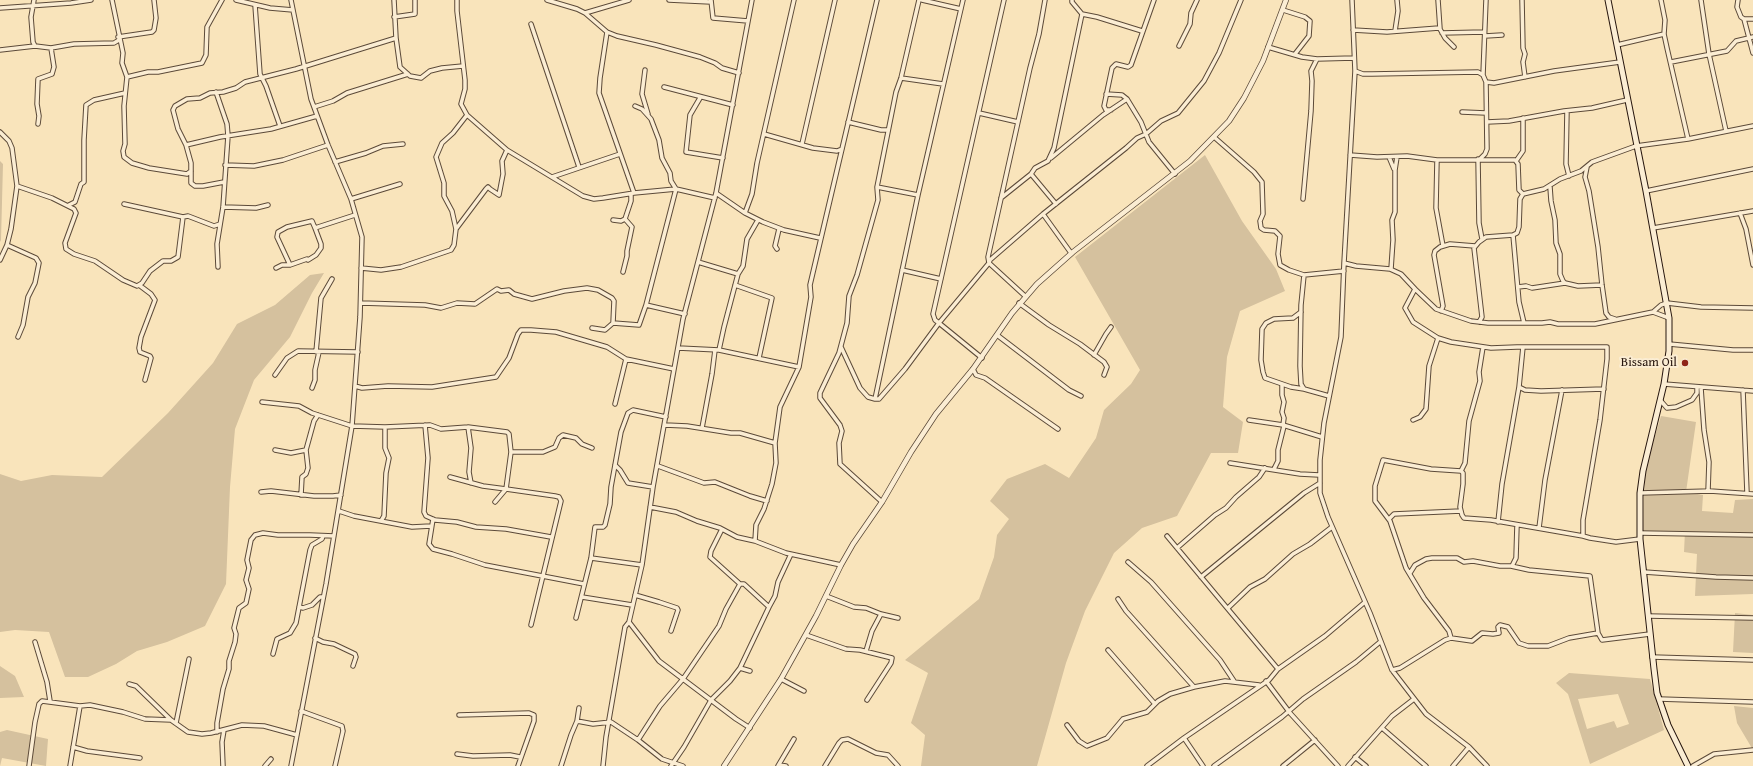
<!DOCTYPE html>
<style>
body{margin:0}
canvas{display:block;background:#f9e4bb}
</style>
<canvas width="1753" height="766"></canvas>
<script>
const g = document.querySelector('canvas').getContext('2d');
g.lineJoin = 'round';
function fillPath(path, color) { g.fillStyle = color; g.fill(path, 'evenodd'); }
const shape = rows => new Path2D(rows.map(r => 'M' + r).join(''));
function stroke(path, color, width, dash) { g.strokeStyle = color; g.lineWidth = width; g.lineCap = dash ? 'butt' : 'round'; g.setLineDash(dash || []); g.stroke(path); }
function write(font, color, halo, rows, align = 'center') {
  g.font = font + ' "Gentium Book Plus",serif'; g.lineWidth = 4; g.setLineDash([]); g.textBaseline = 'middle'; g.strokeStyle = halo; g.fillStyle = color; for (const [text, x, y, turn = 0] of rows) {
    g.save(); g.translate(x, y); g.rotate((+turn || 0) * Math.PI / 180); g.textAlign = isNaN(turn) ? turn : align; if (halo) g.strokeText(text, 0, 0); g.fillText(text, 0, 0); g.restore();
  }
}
fillPath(shape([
 [1205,155,1242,221,1276,269,1285,291,1240,311,1227,357,1223,407,1243,422,1238,453,1211,453,1177,516,1142,528,1114,553,1085,611,1066,663,1037,766,921,766,925,735,911,723,928,673,905,660,979,599,994,557,997,535,1009,519,990,501,1007,479,1045,464,1069,478,1096,438,1104,410,1131,384,1140,370,1075,257],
 [0,161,3,164,1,240,0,242],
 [324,273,312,293,290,337,254,380,235,429,230,487,226,584,205,626,167,642,137,651,116,664,88,677,65,677,49,632,15,630,0,632,0,474,21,481,52,475,102,477,168,413,213,363,237,324,275,305,310,275],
 [1661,416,1696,422,1686,492,1703,495,1702,511,1733,513,1735,500,1753,499,1753,594,1695,596,1697,554,1684,552,1685,531,1643,534,1644,491,1647,462],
 [1735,613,1753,615,1753,653,1733,652],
 [0,666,15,676,24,697,0,698],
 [1569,673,1650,679,1664,730,1590,764,1568,694,1556,683],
 [1618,694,1629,724,1617,728,1614,721,1587,729,1578,699],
 [1734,706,1753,708,1753,750,1737,723],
 [7,730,48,739,46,766,2,758,0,766,0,732]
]), '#d5c19e');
const minor = shape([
 [34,0,31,17,33,42,35,46,51,48,54,67,52,74,38,79,37,104,39,116,38,124],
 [112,0,123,53,122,63,127,77,124,106,125,144,123,151,124,157,132,163,149,168,187,174,191,171],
 [236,0,270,8,293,10],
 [394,0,396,38],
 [457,0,457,11,465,80,465,89,461,104,467,115,507,150,583,196,594,199,603,198,634,193],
 [547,0,577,9,585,13,607,32,617,36,656,45,700,57,715,63,722,68,739,73],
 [669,0,711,2],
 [711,0,713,18,748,21],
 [922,0,961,9],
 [1352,0,1355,71,1344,263,1341,337,1324,423,1320,460,1320,493,1328,517,1370,613,1392,670,1426,714,1469,747,1487,766],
 [1438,0,1440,29,1445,38,1454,47],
 [1522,0,1523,48,1525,54,1523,62,1525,77],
 [1661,0,1665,20,1664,34,1667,48,1688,139],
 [1701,0,1709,54,1726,131],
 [1738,0,1737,7,1741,17,1744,19,1753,19],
 [255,5,260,74,266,86,280,126],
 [0,8,71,3,91,0],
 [1283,10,1305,17,1310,21,1309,36,1295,54],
 [585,13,629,0],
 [1082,14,1097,17,1142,31],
 [394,17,415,14,415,0],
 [1744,19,1753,53],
 [531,24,579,167],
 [1353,30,1387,32,1439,28],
 [1395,31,1398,11,1397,0],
 [607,32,600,78,599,93,634,193,676,189,715,198],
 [1442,33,1484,32],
 [1485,36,1502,35],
 [118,37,152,32,154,30,156,18,154,0],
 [1617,45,1664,34],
 [1179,46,1190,24,1191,13,1197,0],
 [1268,47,1302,57,1317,59,1354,58],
 [51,48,74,44,114,43,119,40],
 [0,50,35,46],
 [1671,62,1727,51,1736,41,1753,37],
 [645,70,642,94,648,114],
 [1355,71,1363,74,1372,74,1478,72,1483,75,1486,82,1494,83,1554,71,1620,62],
 [1483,75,1486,0],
 [127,77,148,72,158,72,202,63,206,55,207,27,222,0],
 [901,78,943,84],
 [664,87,733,105],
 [216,92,227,124,228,136,223,207,217,244,218,267],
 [1106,94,1122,95,1127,99,1141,122,1149,142,1175,174],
 [700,98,690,115,686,152,723,158],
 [635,106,642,109,651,119,659,140,662,158,670,173,671,181,676,189,646,305,685,314],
 [314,107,333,101,347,93,408,74],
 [1111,110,1106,110,1104,106,1112,68,1116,64,1128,67,1131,65,1154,0],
 [1567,111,1566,164,1569,176],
 [1462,112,1486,113],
 [979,113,1018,122],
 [848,122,881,130,888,130],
 [1487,122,1509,121,1564,111,1592,108,1627,100],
 [0,132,9,141,12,148,17,186,11,229,7,245,0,260],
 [764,134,813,148,837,151,842,149],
 [1214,137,1254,172,1262,182,1263,214,1260,221,1261,228,1264,230,1275,231,1280,236,1278,254,1280,265,1289,270,1304,275,1344,271],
 [802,144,835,0],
 [186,145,220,137,271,129,317,116],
 [1350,155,1377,157,1407,156,1437,160,1515,160,1518,164,1519,190,1523,194],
 [1389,157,1394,169],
 [1051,158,1103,115,1127,99],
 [1478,159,1479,223,1482,239],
 [1480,159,1485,154,1487,149,1486,82],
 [1437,160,1436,208,1443,246],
 [1516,161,1523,151,1523,118],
 [335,162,366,153,383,146,403,144],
 [225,165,254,166,283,160,328,145],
 [1587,167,1585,177,1589,191,1598,247,1602,285,1606,313,1609,317,1615,319],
 [552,177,620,154],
 [224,182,203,186,195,186,191,183,191,163,186,145,178,129,173,110,175,106,187,99,200,98,210,93,223,92,236,88,245,82,296,69,396,38,400,67,410,76,421,78,430,71,442,68,463,66],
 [17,186,52,198,74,209,76,213,65,243,66,249,74,254,95,261,123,280,137,286,142,283,150,271,163,261,171,261,178,257,183,217,188,216,214,226,220,224],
 [877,187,918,195],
 [1550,187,1551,201,1555,220,1556,243,1560,254,1560,274,1563,281,1565,283,1578,286,1602,285],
 [1646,191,1753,169],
 [716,193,745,213,763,222,784,230,820,238],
 [1523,194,1544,189,1560,179,1581,171,1592,162,1636,146,1688,139,1753,126],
 [1001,198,1031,174],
 [351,199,400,184],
 [1303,199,1311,111,1312,81,1311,71,1317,59],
 [124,204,183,217],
 [1056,204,1031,174,1035,168,1048,161,1054,148,1082,14,1072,2,1072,0],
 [69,205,75,202,81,184,84,182,84,140,86,105,94,100,125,93],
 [223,207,256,208,268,205],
 [745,213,752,194,757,163,794,0],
 [1740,213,1746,229,1753,265],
 [1043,214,1071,253],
 [613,220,621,221,625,219,631,201,631,194],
 [1653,228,1753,211],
 [456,229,452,211,444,196,444,183,436,157,442,143,453,133,467,115],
 [1513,235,1519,302,1524,323],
 [7,245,36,258,39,263,35,283,28,297,23,325,18,337],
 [777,249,775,246,779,229],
 [698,262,738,274,724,327,719,350],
 [1344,263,1356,266,1390,269,1401,274,1415,289,1405,308,1413,322,1438,338,1451,342,1491,348,1517,347,1607,347,1607,359,1600,420,1583,520,1583,536,1590,538,1616,542,1640,539],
 [290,265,277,237,278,232,287,227,312,221,315,228],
 [276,268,282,265,290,265,307,259,308,260,316,255,321,248,321,244,315,228,355,215],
 [361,268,381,270,401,267,451,250,454,245,456,229,486,189,488,187,490,189,499,195,503,174,502,161,507,150],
 [1391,269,1393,240,1392,220,1395,212,1395,170,1397,157],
 [902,270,941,279],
 [623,272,627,256,627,251,632,227,625,219],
 [738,274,743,266,747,239,758,220],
 [1304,275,1301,305,1300,366,1301,384,1304,389,1329,396],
 [139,285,151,294,155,300,141,337,139,348,140,352,150,356,151,358,145,380],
 [735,285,772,298,759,358],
 [1518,287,1526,286,1532,288,1565,283],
 [1415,289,1436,309,1471,321,1488,323,1542,323,1550,322,1558,324,1595,324,1653,312,1669,318],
 [1025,296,989,263,988,257,1030,68,1039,34,1045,0],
 [361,303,425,305,441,308,457,303,475,304,497,289,501,291,509,290,514,294,532,299,564,291,587,288,598,290,612,298,614,301,613,323,639,325,646,305],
 [1019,303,1049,325,1080,344,1104,362,1107,367,1104,375],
 [1441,311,1443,306,1434,255,1435,251,1440,247,1450,244,1475,246],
 [1301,312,1293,318,1274,319,1266,323,1262,329,1261,360,1263,372,1265,378,1291,387,1304,389],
 [1653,312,1661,305,1667,303,1701,307,1753,308],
 [1479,322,1482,317,1474,248,1479,242,1486,237,1513,235,1517,233,1519,227,1520,199,1523,194],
 [592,328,605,330,613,323],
 [997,335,1069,390,1081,396],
 [1669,344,1733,350,1753,350],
 [841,347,860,388,868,397,875,399,918,195,963,0],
 [1523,347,1519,387,1525,390,1541,391,1604,389],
 [678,348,719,350,799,367],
 [316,352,321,298,332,279],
 [1094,355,1106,334,1111,327],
 [982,358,939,323,935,320,933,314,1004,0],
 [973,369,976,375,985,378,1058,429],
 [275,375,287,358,298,351,358,352],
 [1282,384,1282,395,1284,402,1282,412,1284,418,1283,425,1322,437],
 [1664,384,1753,391],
 [355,386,362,388,388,386,432,387,496,377,509,358,518,334,521,330,531,330,556,332,607,347,626,359,674,369],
 [312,388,315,380,315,370,319,352],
 [1701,388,1704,430,1709,462,1708,491],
 [1743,390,1747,493],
 [875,399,879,399,905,369,939,323,989,263,990,260,1043,214,1126,148,1137,138,1146,134,1161,121,1178,113,1204,81,1219,53,1241,0],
 [1660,400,1667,408,1676,407,1692,400,1697,393,1697,387],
 [262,402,299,406,312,413,352,426,385,427,430,425,441,429,468,427,507,432,509,434,511,452,506,489,555,496,559,497,561,501,531,625],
 [615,404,626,359],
 [1249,420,1283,425],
 [1413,420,1420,417,1426,409,1429,366,1438,338],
 [425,425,428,458,424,512,426,516,435,520,457,522,476,527,506,529,551,537],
 [665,425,687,426,731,433,740,433,775,443],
 [468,427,471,448,469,472,471,483],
 [702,428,712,374,715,350],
 [275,450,291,453,306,450,314,421,318,415],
 [511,452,543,452,555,447,559,438,563,435,576,438,582,444,592,448],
 [1230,463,1300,474,1319,475],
 [615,465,620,470,628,483,653,487],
 [658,466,704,483,715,482,750,496,767,501],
 [1274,469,1278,461,1278,450,1284,426],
 [1461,471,1463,473,1463,484,1460,507,1462,515,1464,518,1491,520,1583,536],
 [1461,471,1465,463,1469,421,1480,381,1479,372,1483,347],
 [450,477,483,486,506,489],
 [261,492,271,491,314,496,333,496,341,495],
 [1640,493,1710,491,1753,494],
 [301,495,302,477,306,474,308,468,306,450],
 [495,502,506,489],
 [882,502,840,464,839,443,842,431,840,425,820,398,820,393,839,353,847,323,849,296,857,275,878,200,877,187,896,92,901,78,919,0],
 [650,507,676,512,697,521,720,528,737,537,755,541,786,553,841,565],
 [339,511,354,516,412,527,431,526],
 [433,519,429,544,433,549,452,554,485,565,584,584],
 [1389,519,1394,514,1461,511],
 [381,521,384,516,386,473,389,458,385,448,385,427],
 [1498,522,1502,484,1519,387],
 [1539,528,1545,480,1562,390],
 [722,529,711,551,710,557,740,584],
 [1640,533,1753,535],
 [1167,536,1278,669],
 [755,541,756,525,764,509,772,484,776,463,775,443,780,407,799,367,811,297,810,285,877,0],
 [1177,548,1215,515,1226,508,1236,497,1259,477,1265,468],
 [591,558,642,565],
 [1128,562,1151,582,1220,660,1234,681],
 [1511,566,1529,570,1590,576,1598,633,1602,640,1650,634],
 [1644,572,1716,577,1753,578],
 [1410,573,1415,565,1426,559,1432,558,1457,558,1464,562,1473,561,1500,566,1512,566,1516,558,1517,525],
 [1201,577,1304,493,1320,483],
 [635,595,659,602,677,608,678,610,671,631],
 [826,596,854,607,866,608,881,614,898,618],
 [582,597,632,605],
 [1118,599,1126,611,1194,687],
 [299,607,303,608,312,605,320,597,323,597],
 [1228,608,1250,587,1265,579,1293,554,1310,544,1332,527],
 [1648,616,1753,618],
 [576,618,591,558,595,527,603,527,605,525,610,504,611,487,621,432,628,413,633,410,666,417],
 [629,622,659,661,736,719,750,728],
 [806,635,846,649,860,650,892,658,891,663,867,700],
 [315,638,323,642,334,644,355,654,356,657,353,666],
 [1451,638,1449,631,1424,598,1406,568,1390,521,1375,501,1375,486,1383,460,1431,469,1461,471],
 [35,642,47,682,50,701],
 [1108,650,1155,704],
 [866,651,872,631,881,614],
 [273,654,277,639,290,633,296,623,310,550,312,545,322,539,323,536],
 [1652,657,1753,660],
 [740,668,769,607],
 [1392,670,1400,668,1445,640,1451,638,1472,641,1482,633,1493,634,1499,633,1498,627,1500,625,1508,627,1519,643,1528,646,1548,646,1569,638,1598,633],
 [781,679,804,691],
 [1266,681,1290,713,1338,766],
 [129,684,136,686,171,720,188,732,202,734,211,733,242,725,264,726,297,735],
 [1659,699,1753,702],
 [301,711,342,726,343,731,335,766],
 [459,715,529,713,534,715,534,721,518,766],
 [577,721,593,724,611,722,638,740,662,759,683,766],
 [176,723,189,659],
 [1067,725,1079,741,1087,746,1107,738,1123,719,1147,712,1158,701,1170,694,1194,687,1225,681,1259,685],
 [1382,728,1426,766],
 [217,732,217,723,223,689,229,669,229,661,235,642,236,634,234,628,239,608,246,603,249,589,246,580,249,568,247,560,251,540,255,535,263,533,278,535,310,535,334,536],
 [1184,738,1203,766],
 [638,740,660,706,683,679,719,626,726,609,740,584,744,584,769,607,775,596,778,582,791,554],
 [73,747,87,751,140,758],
 [457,754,473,756,510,755,520,757],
 [1355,757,1366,766],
 [779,765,786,766],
 [29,766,35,722,39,704,42,701,80,706,90,705,123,712,145,719,171,720],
 [70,766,80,706],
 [223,766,222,742,224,730],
 [265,766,271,759],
 [291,766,326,584,352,426,360,317,362,237,351,199,328,145,311,99,291,0],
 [561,766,571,735,577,721,579,708],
 [603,766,606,737,625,627,629,622,642,565,653,487,683,319,716,193,752,0],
 [671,766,684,747,711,700,730,681,740,668,750,671],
 [778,766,794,739],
 [825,766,839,743,842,740,848,739,876,753,888,755,898,766],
 [1147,766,1184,738,1269,680,1278,669,1325,636,1365,602],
 [1214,766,1282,717,1303,699,1356,662,1380,642],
 [1283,766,1315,740],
 [1348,766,1392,716,1414,699],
 [1453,766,1469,747],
 [1693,766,1714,754,1753,750]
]);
const tertiary = shape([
 [724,766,781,679,816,616,841,565,853,544,882,502,911,452,936,414,973,369,1012,313,1037,284,1073,252,1190,161,1229,121,1244,98,1263,61,1286,0]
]);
const secondary = shape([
 [1608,0,1646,191,1669,318,1669,351,1664,384,1643,471,1640,493,1640,539,1654,669,1657,693,1668,725,1688,766]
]);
stroke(minor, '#5c4a39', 5.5);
stroke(tertiary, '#5c4a39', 6);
stroke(secondary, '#27160e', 7);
stroke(minor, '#fbedd3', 3.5);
stroke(tertiary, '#fbedd3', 4.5);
stroke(secondary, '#fbedd3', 5);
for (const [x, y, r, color] of [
 [1685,363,4,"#8f2418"]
]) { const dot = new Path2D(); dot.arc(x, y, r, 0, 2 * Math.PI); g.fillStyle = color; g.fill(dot); stroke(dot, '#fbedd3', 1.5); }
write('13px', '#27160e', '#fbedd3', [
 ["Bissam Oil",1677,363]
], 'right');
</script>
